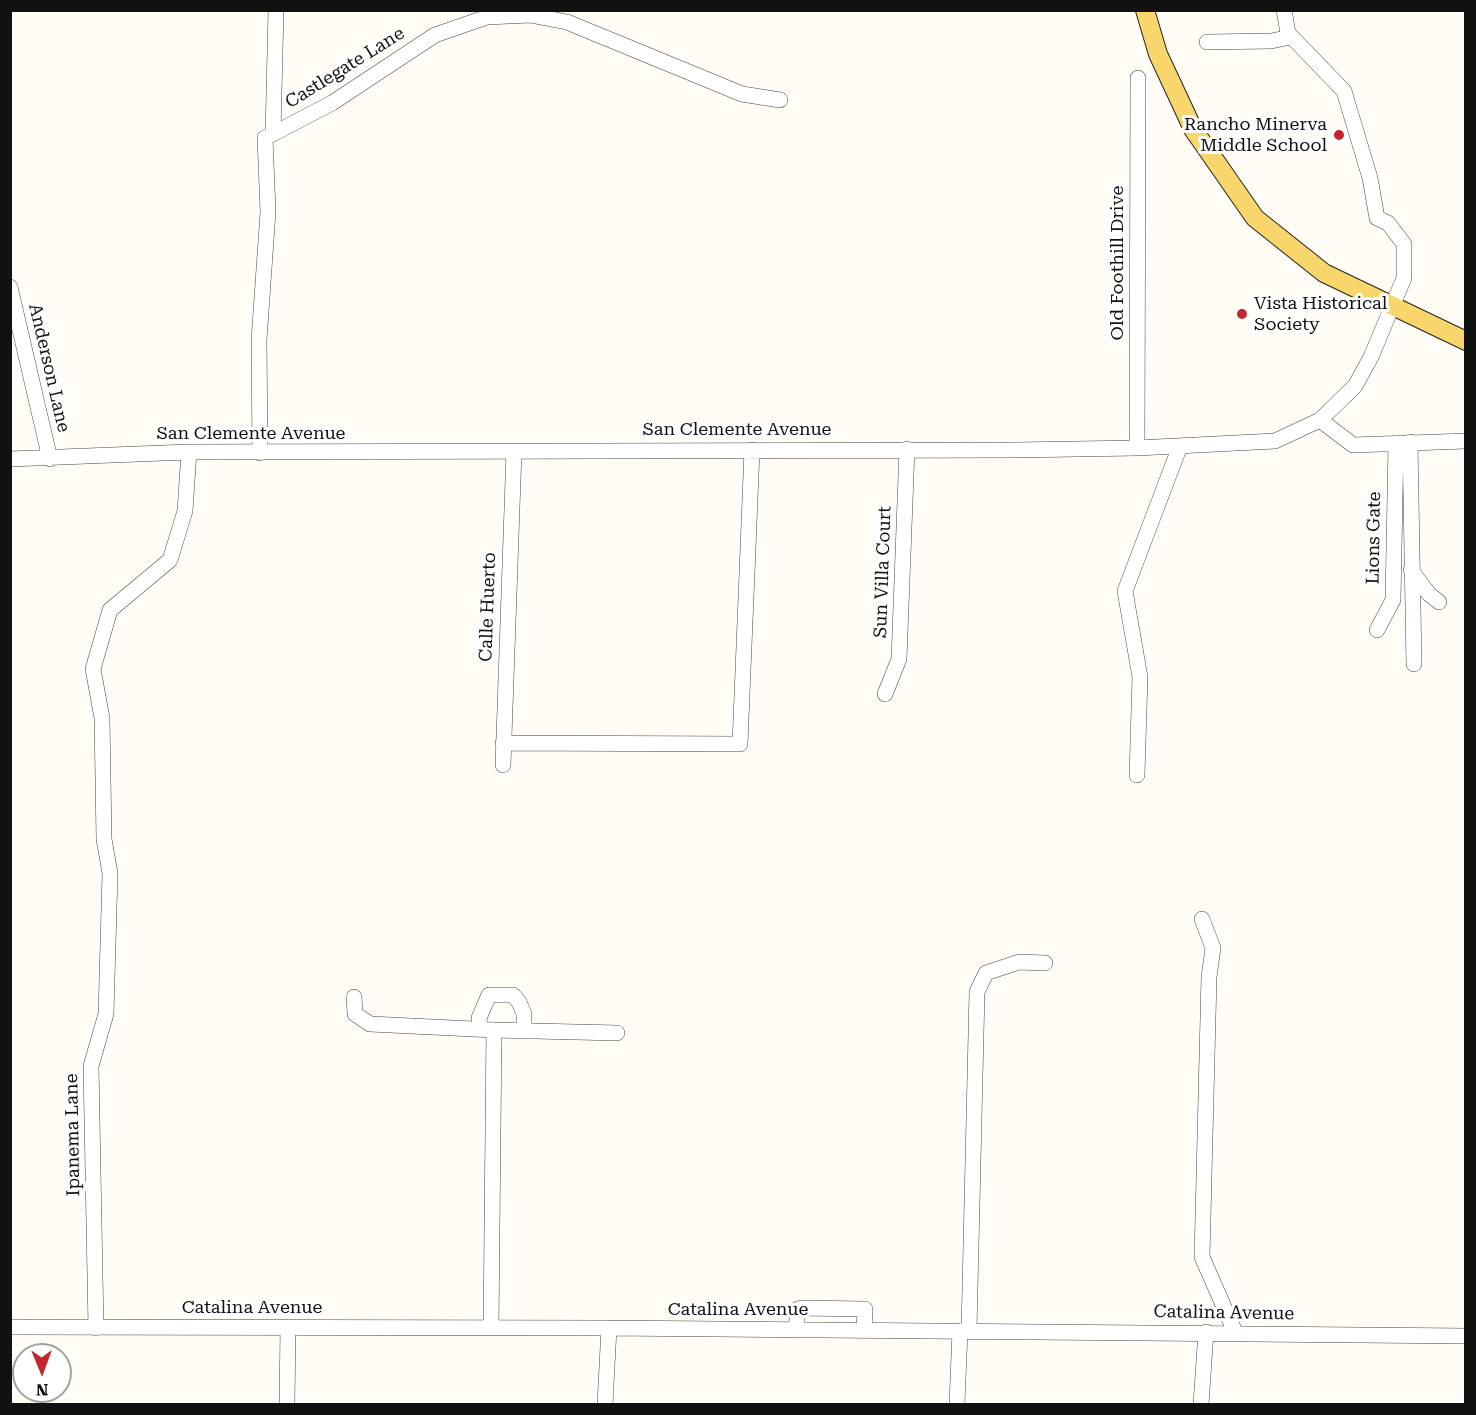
<!DOCTYPE html>
<style>
body{margin:0}
#map{position:relative;width:1476px;height:1415px;overflow:hidden;background:#fffdf5;font-family:"Roboto Serif",serif}
canvas{display:block}
.frame{position:absolute;inset:0;border:12px solid #111;pointer-events:none}
.north{position:absolute;left:12px;top:1343px;width:60px;height:60px;box-sizing:border-box;background:#fff;border:2px solid #a0a0a0;border-radius:50%;rotate:179deg;font-size:16px;font-weight:700;line-height:24px;text-align:center;color:#111}
.north::after{content:'';display:block;margin:auto;width:21px;height:27px;background:#c4262e;clip-path:polygon(50% 0,100% 100%,50% 72%,0 100%)}
</style>
<div id="map">
<canvas width="1476" height="1415"></canvas>
<div class="frame"></div>
<div class="north">N</div>
</div>
<script>
const g = document.querySelector('canvas').getContext('2d');
g.lineJoin = 'round';
const shape = rows => new Path2D(rows.map(r => 'M' + r).join(''));
function stroke(path, color, width, dash) { g.strokeStyle = color; g.lineWidth = width; g.lineCap = dash ? 'butt' : 'round'; g.setLineDash(dash || []); g.stroke(path); }
function write(font, color, halo, rows, align = 'center') {
  g.font = font + ' "Roboto Serif",serif'; g.lineWidth = 6; g.setLineDash([]); g.textBaseline = 'middle'; g.strokeStyle = halo; g.fillStyle = color; for (const [text, x, y, turn = 0] of rows) {
    g.save(); g.translate(x, y); g.rotate((+turn || 0) * Math.PI / 180); g.textAlign = isNaN(turn) ? turn : align; if (halo) g.strokeText(text, 0, 0); g.fillText(text, 0, 0); g.restore();
  }
}
const minor = shape([
 [1207,42,1271,41,1291,37],
 [273,134,276,10],
 [10,287,50,459],
 [1320,420,1353,445,1466,441],
 [1410,442,1414,664],
 [1137,448,1138,78],
 [260,453,259,340,268,212,265,138,332,103,435,35,487,17,530,15,567,22,742,94,780,100],
 [10,459,189,452,1015,450,1137,448,1275,441,1320,420,1355,386,1371,357,1404,278,1404,244,1388,223,1377,218,1370,178,1344,91,1288,33,1284,10],
 [1411,570,1429,594,1439,602],
 [1377,630,1393,600,1396,443],
 [885,694,899,659,907,449],
 [503,743,740,744,752,450],
 [503,765,514,451],
 [1137,775,1140,677,1125,591,1180,446],
 [1202,919,1213,948,1209,977,1202,1257,1235,1332],
 [354,997,355,1014,370,1024,494,1030,491,1328],
 [480,1029,479,1018,489,995,513,995,519,1002,524,1014,524,1031],
 [494,1030,617,1033],
 [10,1327,609,1328,1466,1336],
 [96,1328,91,1066,106,1014,110,873,104,839,102,718,93,669,110,610,170,560,185,511,189,452],
 [796,1330,798,1309,801,1308,865,1309,864,1330],
 [969,1330,977,992,986,973,1019,962,1045,963],
 [287,1404,288,1327],
 [605,1404,609,1328],
 [957,1404,960,1331],
 [1201,1404,1206,1332]
]);
const major = shape([
 [1145,10,1158,54,1193,129,1255,218,1324,273,1466,341]
]);
stroke(minor, '#444', 16);
stroke(major, '#222', 20);
stroke(minor, '#fff', 15);
stroke(major, '#f9d66b', 18);
for (const [x, y, r, color] of [
 [1339,135,6,"#c4262e"],
 [1242,314,6,"#c4262e"]
]) { const dot = new Path2D(); dot.arc(x, y, r, 0, 2 * Math.PI); g.fillStyle = color; g.fill(dot); stroke(dot, '#fff', 2); }
write('18px', '#111', '#fff', [
 ["Castlegate Lane",345,68,-32],
 ["Old Foothill Drive",1118,263,-90],
 ["Anderson Lane",49,368,77],
 ["San Clemente Avenue",737,430],
 ["San Clemente Avenue",251,434],
 ["Lions Gate",1374,538,-89],
 ["Sun Villa Court",883,572,-88],
 ["Calle Huerto",488,607,-88],
 ["Ipanema Lane",73,1135,-91],
 ["Catalina Avenue",252,1308],
 ["Catalina Avenue",738,1310],
 ["Catalina Avenue",1224,1313,1]
]);
write('18px', '#111', '#fff', [
 ["Rancho Minerva",1327,125],
 ["Middle School",1327,146],
 ["Vista Historical",1254,304,"left"],
 ["Society",1254,325,"left"]
], 'right');
</script>
